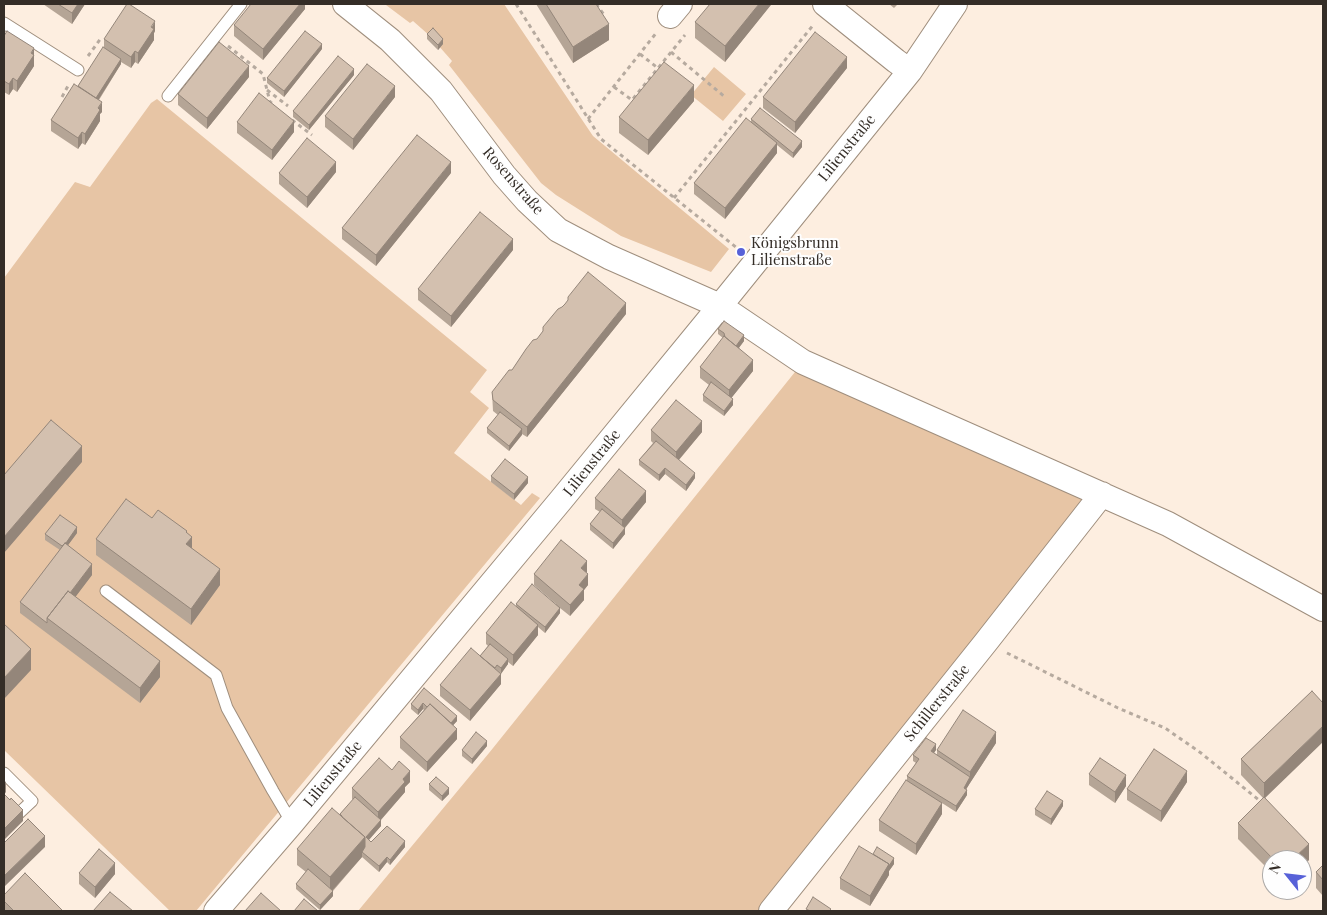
<!DOCTYPE html>
<meta charset="utf-8">
<style>
body{margin:0}
#map{position:relative;width:1327px;height:915px;overflow:hidden;background:#fdeee0;font-family:"Playfair Display",serif}
canvas{display:block}
.frame{position:absolute;inset:0;border:5px solid #342d27;pointer-events:none}
.north{position:absolute;left:1262px;top:850px;width:50px;height:50px;box-sizing:border-box;background:#fefefe;border:1px solid #adaaa8;border-radius:50%;rotate:299deg;font-size:14px;font-weight:700;line-height:20px;text-align:center;color:#342d27}
.north::after{content:'';display:block;margin:auto;width:18px;height:22px;background:#5761d8;clip-path:polygon(50% 0,100% 100%,50% 72%,0 100%)}
</style>
<div id="map">
<canvas width="1327" height="915"></canvas>
<div class="frame"></div>
<div class="north">N</div>
</div>
<script>
const g = document.querySelector('canvas').getContext('2d');
g.lineJoin = 'round';
function fillPath(path, color) { g.fillStyle = color; g.fill(path, 'evenodd'); }
const shape = rows => new Path2D(rows.map(r => 'M' + r).join(''));
function stroke(path, color, width, dash) { g.strokeStyle = color; g.lineWidth = width; g.lineCap = dash ? 'butt' : 'round'; g.setLineDash(dash || []); g.stroke(path); }
function write(font, color, halo, rows, align = 'center') {
  g.font = font + ' "Playfair Display",serif'; g.lineWidth = 4; g.setLineDash([]); g.textBaseline = 'middle'; g.strokeStyle = halo; g.fillStyle = color; for (const [text, x, y, turn = 0] of rows) {
    g.save(); g.translate(x, y); g.rotate((+turn || 0) * Math.PI / 180); g.textAlign = isNaN(turn) ? turn : align; if (halo) g.strokeText(text, 0, 0); g.fillText(text, 0, 0); g.restore();
  }
}
fillPath(shape([
 [387,4,504,4,593,136,729,249,711,272,621,236,556,195,541,183,449,65,452,61,430,36,413,21,410,23,386,5],
 [714,67,746,94,723,121,691,95],
 [157,99,487,370,470,392,489,408,454,453,521,505,532,493,540,498,196,911,170,911,4,750,4,278,75,182,90,187,151,103],
 [803,362,1094,500,762,911,358,911,489,753]
]), '#e7c5a5');
const service = shape([
 [4,23,78,70],
 [168,96,241,4],
 [106,591,216,675,227,708,273,791,292,823],
 [4,773,32,801,17,815]
]);
const minor = shape([
 [345,4,390,40,441,91,504,175,527,201,558,230,609,257,720,306,803,362,1168,524,1323,609],
 [825,4,896,61,910,71],
 [670,16,680,4],
 [216,911,292,823,561,500,720,306,910,71,955,4],
 [771,911,986,642,1102,494]
]);
stroke(service, '#9f8e7d', 13);
stroke(minor, '#9f8e7d', 26);
stroke(shape([
 [516,4,601,139,737,248],
 [596,4,605,16],
 [228,46,263,74,270,102,272,103],
 [671,52,725,97],
 [640,54,659,69],
 [88,56,101,38],
 [614,87,632,100,685,35],
 [267,90,288,106],
 [62,97,69,84],
 [588,119,657,32],
 [292,120,312,135],
 [674,198,814,24],
 [1007,653,1118,708,1165,728,1201,753,1260,801]
]), '#b6aa9f', 3, [4, 4]);
stroke(service, '#fff', 11);
stroke(minor, '#fff', 24);
fillPath(shape([
 [43,4,85,4,72,24],
 [305,4,305,9,263,60,234,36,234,25],
 [536,4,596,4,609,40,573,63],
 [771,4,725,62,695,38,695,22],
 [889,4,898,4,894,8],
 [155,31,154,33,154,40,138,64,135,62,131,68,121,62,121,64,99,100,102,112,100,114,100,121,85,145,82,143,78,149,51,131,51,120,78,86,104,48,104,39],
 [427,34,443,44,438,50,427,39],
 [4,36,34,55,34,66,17,92,13,89,9,95,4,92],
 [322,49,284,97,267,83,267,78],
 [847,68,795,133,763,108,763,97],
 [354,75,309,130,293,117,293,111],
 [249,77,207,129,178,105,178,94],
 [395,97,353,150,325,127,325,116],
 [694,101,648,155,619,133,619,117],
 [751,119,802,147,793,158,777,145,777,153,725,219,694,194,694,183,751,122],
 [237,122,294,132,272,160,237,133],
 [336,172,307,208,279,184,279,173],
 [451,173,376,266,342,239,342,228],
 [513,250,451,327,418,300,418,289],
 [626,314,527,437,522,434,509,451,487,433,487,428,498,415,493,411,492,392,512,370,537,339],
 [718,329,744,341,739,348,753,371,731,398,733,405,724,416,703,401,703,395,709,385,700,378,700,367,723,338,718,334],
 [651,430,702,432,679,460,695,478,686,491,665,474,659,481,639,465,639,460,653,443,651,441],
 [491,476,528,483,514,500,491,482],
 [595,498,646,502,625,528,625,534,613,549,590,530,590,524,600,512,595,509],
 [77,533,68,545,92,575,75,597,160,677,140,703,20,613,20,602,60,550,45,540,45,534],
 [187,533,192,548,220,585,191,625,96,555,96,539],
 [586,573,588,585,584,590,584,600,570,616,560,608,560,613,545,633,538,627,538,635,513,666,508,662,508,664,501,673,501,684,470,721,440,696,440,685,480,656,488,646,486,644,486,633,516,606,516,604,556,604,534,585,534,574],
 [424,688,457,721,453,725,457,739,427,772,400,748,400,737,424,710,423,709,418,715,411,709,411,704],
 [1312,691,1265,798,1309,860,1302,866,1302,860,1272,860,1272,873,1238,839,1238,823,1263,798,1241,775,1241,759],
 [996,743,970,783,966,789,967,795,956,812,942,803,942,814,916,855,879,831,879,820,907,780,907,776,916,763,913,761,913,755,936,750,934,753,937,755,937,750],
 [487,746,472,764,462,756,462,750],
 [392,770,410,782,405,787,405,792,381,820,381,826,369,840,371,842,405,847,390,865,387,862,379,872,362,857,333,891,333,896,320,910,296,889,296,884,306,872,297,865,297,849,340,816,340,814,353,800,352,799,352,788],
 [1089,774,1126,786,1115,803,1089,785],
 [1187,782,1161,822,1127,800,1127,789],
 [429,784,449,794,442,801,429,790],
 [1063,806,1051,825,1035,815,1035,809],
 [873,854,894,864,889,871,889,875,870,906,840,889,840,878],
 [1323,865,1323,896,1316,888,1316,872],
 [79,873,115,874,95,898,79,884],
 [4,895,63,911,4,911]
]), '#b5a596');
fillPath(shape([
 [78,4,85,4,72,24,72,13],
 [300,4,305,4,305,9,263,60,263,49],
 [759,4,771,4,771,5,725,62,725,46],
 [155,21,155,31,154,33,154,40,138,64,138,53],
 [609,24,609,40,573,63,573,47],
 [443,39,443,44,438,50,438,45],
 [322,44,322,49,284,97,284,91],
 [34,48,34,66,17,92,17,81],
 [135,51,135,62,131,68,131,57],
 [847,57,847,68,795,133,795,122],
 [121,59,121,64,95,105,95,99],
 [249,66,249,77,207,129,207,118],
 [354,69,354,75,309,130,309,125],
 [13,78,13,89,9,95,9,84],
 [694,85,694,101,648,155,648,140],
 [395,86,395,97,353,150,353,139],
 [102,102,102,112,100,114,100,121,85,145,85,134],
 [294,121,294,132,272,160,272,150],
 [82,132,82,143,78,149,78,138],
 [802,141,802,147,793,158,793,153],
 [777,143,777,153,725,219,725,208],
 [336,162,336,172,307,208,307,197],
 [451,162,451,173,376,266,376,255],
 [513,239,513,250,451,327,451,316],
 [626,303,626,314,527,437,527,427],
 [744,335,744,341,734,354,734,349],
 [753,360,753,371,729,401,729,390],
 [733,399,733,405,724,416,724,411],
 [702,421,702,432,676,463,676,452],
 [522,429,522,435,509,451,509,446],
 [82,446,82,462,4,553,4,537],
 [665,468,665,474,659,481,659,475],
 [695,473,695,478,686,491,686,485],
 [528,477,528,483,514,500,514,494],
 [646,491,646,502,622,531,622,520],
 [77,527,77,533,63,552,63,547],
 [625,528,625,534,613,549,613,543],
 [187,531,187,543,192,537,192,553,186,560,186,532],
 [587,561,587,572,581,579,581,568],
 [92,564,92,575,55,624,50,620],
 [220,569,220,585,191,625,191,609],
 [588,574,588,585,584,590,584,600,570,616,570,605,579,585],
 [560,608,560,613,545,633,545,627],
 [538,625,538,635,513,666,513,655],
 [31,649,31,670,4,699,4,678],
 [508,659,508,664,501,674,501,668],
 [160,661,160,677,140,703,140,688],
 [501,674,501,684,470,721,470,710],
 [423,703,423,709,418,715,418,710],
 [457,716,457,721,448,731,448,725],
 [1323,726,1323,742,1264,799,1264,783],
 [457,729,457,739,427,772,427,762],
 [996,732,996,743,970,783,970,772],
 [487,741,487,746,472,764,472,759],
 [936,744,936,750,931,757,931,751],
 [410,771,410,782,405,787,405,792,378,823,378,812,403,779],
 [1187,771,1187,782,1161,822,1161,811],
 [1126,775,1126,786,1115,803,1115,792],
 [970,777,970,783,964,793,964,788],
 [6,781,6,792,4,795,4,784],
 [449,788,449,794,442,801,442,796],
 [967,790,967,795,956,812,956,806],
 [1063,801,1063,806,1051,825,1051,819],
 [942,803,942,814,916,855,916,844],
 [23,810,23,821,4,840,4,829],
 [381,820,381,826,366,843,366,837],
 [45,836,45,847,4,887,4,876],
 [365,837,365,853,362,852,362,857,330,893,330,877],
 [405,841,405,847,390,865,390,860],
 [1309,844,1309,860,1302,866,1302,860,1292,860],
 [387,857,387,862,379,872,379,866],
 [894,858,894,864,889,871,889,875,870,906,870,896,889,864],
 [115,863,115,874,95,898,95,887],
 [333,891,333,896,320,910,320,905]
]), '#94867a');
const building = shape([
 [58,4,78,4,72,13,58,4],
 [127,4,129,4,155,21,151,27,154,29,138,53,135,51,131,57,104,39,127,4],
 [251,4,300,4,263,49,234,25,251,4],
 [546,4,596,4,609,24,573,47,546,4],
 [710,4,759,4,725,46,695,22,710,4],
 [433,28,443,39,438,45,427,34,433,28],
 [7,31,34,48,31,53,34,55,17,81,13,78,9,84,4,81,4,36,7,31],
 [305,31,322,44,284,91,267,78,305,31],
 [815,32,847,57,795,122,763,97,815,32],
 [219,42,249,66,207,118,178,94,219,42],
 [103,47,121,59,96,98,78,86,103,47],
 [338,56,354,69,309,125,293,111,338,56],
 [664,62,694,85,648,140,619,117,664,62],
 [367,64,395,86,353,139,325,116,367,64],
 [74,84,102,102,98,108,100,110,85,134,82,132,78,138,51,120,74,84],
 [259,93,294,121,272,150,237,122,259,93],
 [760,108,802,141,793,153,751,119,760,108],
 [746,118,777,143,725,208,694,183,746,118],
 [417,135,451,162,376,255,342,228,417,135],
 [307,138,336,162,307,197,279,173,307,138],
 [480,212,513,239,451,316,418,289,480,212],
 [588,272,626,303,527,427,493,400,492,392,509,370,512,370,526,349,533,340,537,339,543,331,543,327,558,309,562,307,565,304,568,300,568,297,588,272],
 [724,321,744,335,736,346,725,337,724,333,718,329,724,321],
 [724,336,753,360,729,390,700,367,724,336],
 [711,382,733,399,724,411,703,395,711,382],
 [676,400,702,421,676,452,651,430,676,400],
 [500,412,522,429,509,446,487,428,500,412],
 [51,420,82,446,4,537,4,475,51,420],
 [656,441,695,473,686,485,665,468,659,475,639,460,656,441],
 [505,459,528,477,514,494,491,476,505,459],
 [619,469,646,491,622,520,595,498,619,469],
 [126,499,152,518,158,510,187,531,186,532,192,537,186,544,220,569,191,609,96,539,126,499],
 [602,509,625,528,613,543,590,524,602,509],
 [60,515,77,527,66,543,65,543,62,546,45,534,60,515],
 [561,540,587,561,581,568,588,574,579,585,584,589,570,605,534,574,561,540],
 [65,543,92,564,70,593,68,591,47,618,47,623,20,602,65,543],
 [532,584,560,608,545,627,516,604,532,584],
 [68,591,160,661,140,688,47,618,68,591],
 [511,602,538,625,513,655,486,633,511,602],
 [4,624,31,649,4,678,4,624],
 [490,644,508,659,501,668,497,665,495,668,480,656,490,644],
 [471,648,501,674,470,710,440,685,471,648],
 [424,688,457,716,451,723,430,704,427,707,423,703,418,710,411,704,424,688],
 [1312,691,1323,703,1323,726,1264,783,1241,759,1312,691],
 [430,704,457,729,427,762,400,737,430,704],
 [963,710,996,732,970,772,937,750,963,710],
 [476,732,487,741,472,759,462,750,476,732],
 [926,738,936,744,931,751,970,777,964,788,967,790,956,806,907,776,919,759,913,755,926,738],
 [1154,749,1187,771,1161,811,1127,789,1154,749],
 [379,758,392,770,399,761,410,771,403,779,405,782,378,812,352,788,379,758],
 [1100,758,1126,775,1115,792,1089,774,1100,758],
 [436,777,449,788,442,796,429,784,436,777],
 [906,780,942,803,916,844,879,820,906,780],
 [1047,791,1063,801,1051,819,1035,809,1047,791],
 [4,794,10,800,11,798,23,810,4,829,4,794],
 [355,797,381,820,366,837,371,842,387,826,405,841,390,860,387,857,379,866,362,852,365,847,365,837,342,817,342,816,340,814,355,797],
 [1264,797,1309,844,1292,860,1274,860,1238,823,1264,797],
 [332,808,365,837,330,877,297,849,332,808],
 [28,819,45,836,4,876,4,843,28,819],
 [859,846,889,864,870,896,840,878,859,846],
 [877,847,894,858,889,866,889,864,873,854,877,847],
 [99,849,115,863,95,887,79,873,99,849],
 [1323,865,1323,880,1316,872,1323,865],
 [308,869,333,891,320,905,296,884,308,869],
 [25,873,63,911,14,911,4,901,4,895,25,873],
 [110,892,133,911,93,911,110,892],
 [261,893,281,911,245,911,261,893],
 [813,897,831,909,829,911,810,911,806,909,813,897],
 [304,899,318,911,294,911,304,899]
]);
fillPath(building, '#d3c0af');
stroke(building, '#94867a', 1);
for (const [x, y, r, color] of [
 [741,252,5,"#5761d8"]
]) { const dot = new Path2D(); dot.arc(x, y, r, 0, 2 * Math.PI); g.fillStyle = color; g.fill(dot); stroke(dot, '#fefefe', 2); }
write('15px', '#342d27', '#fefefe', [
 ["Lilienstraße",847,148,-51],
 ["Rosenstraße",513,181,49],
 ["Lilienstraße",592,463,-51],
 ["Schillerstraße",937,703,-51],
 ["Lilienstraße",333,774,-50]
]);
write('15px', '#342d27', '#fefefe', [
 ["Königsbrunn",751,243],
 ["Lilienstraße",751,260]
], 'left');
</script>
